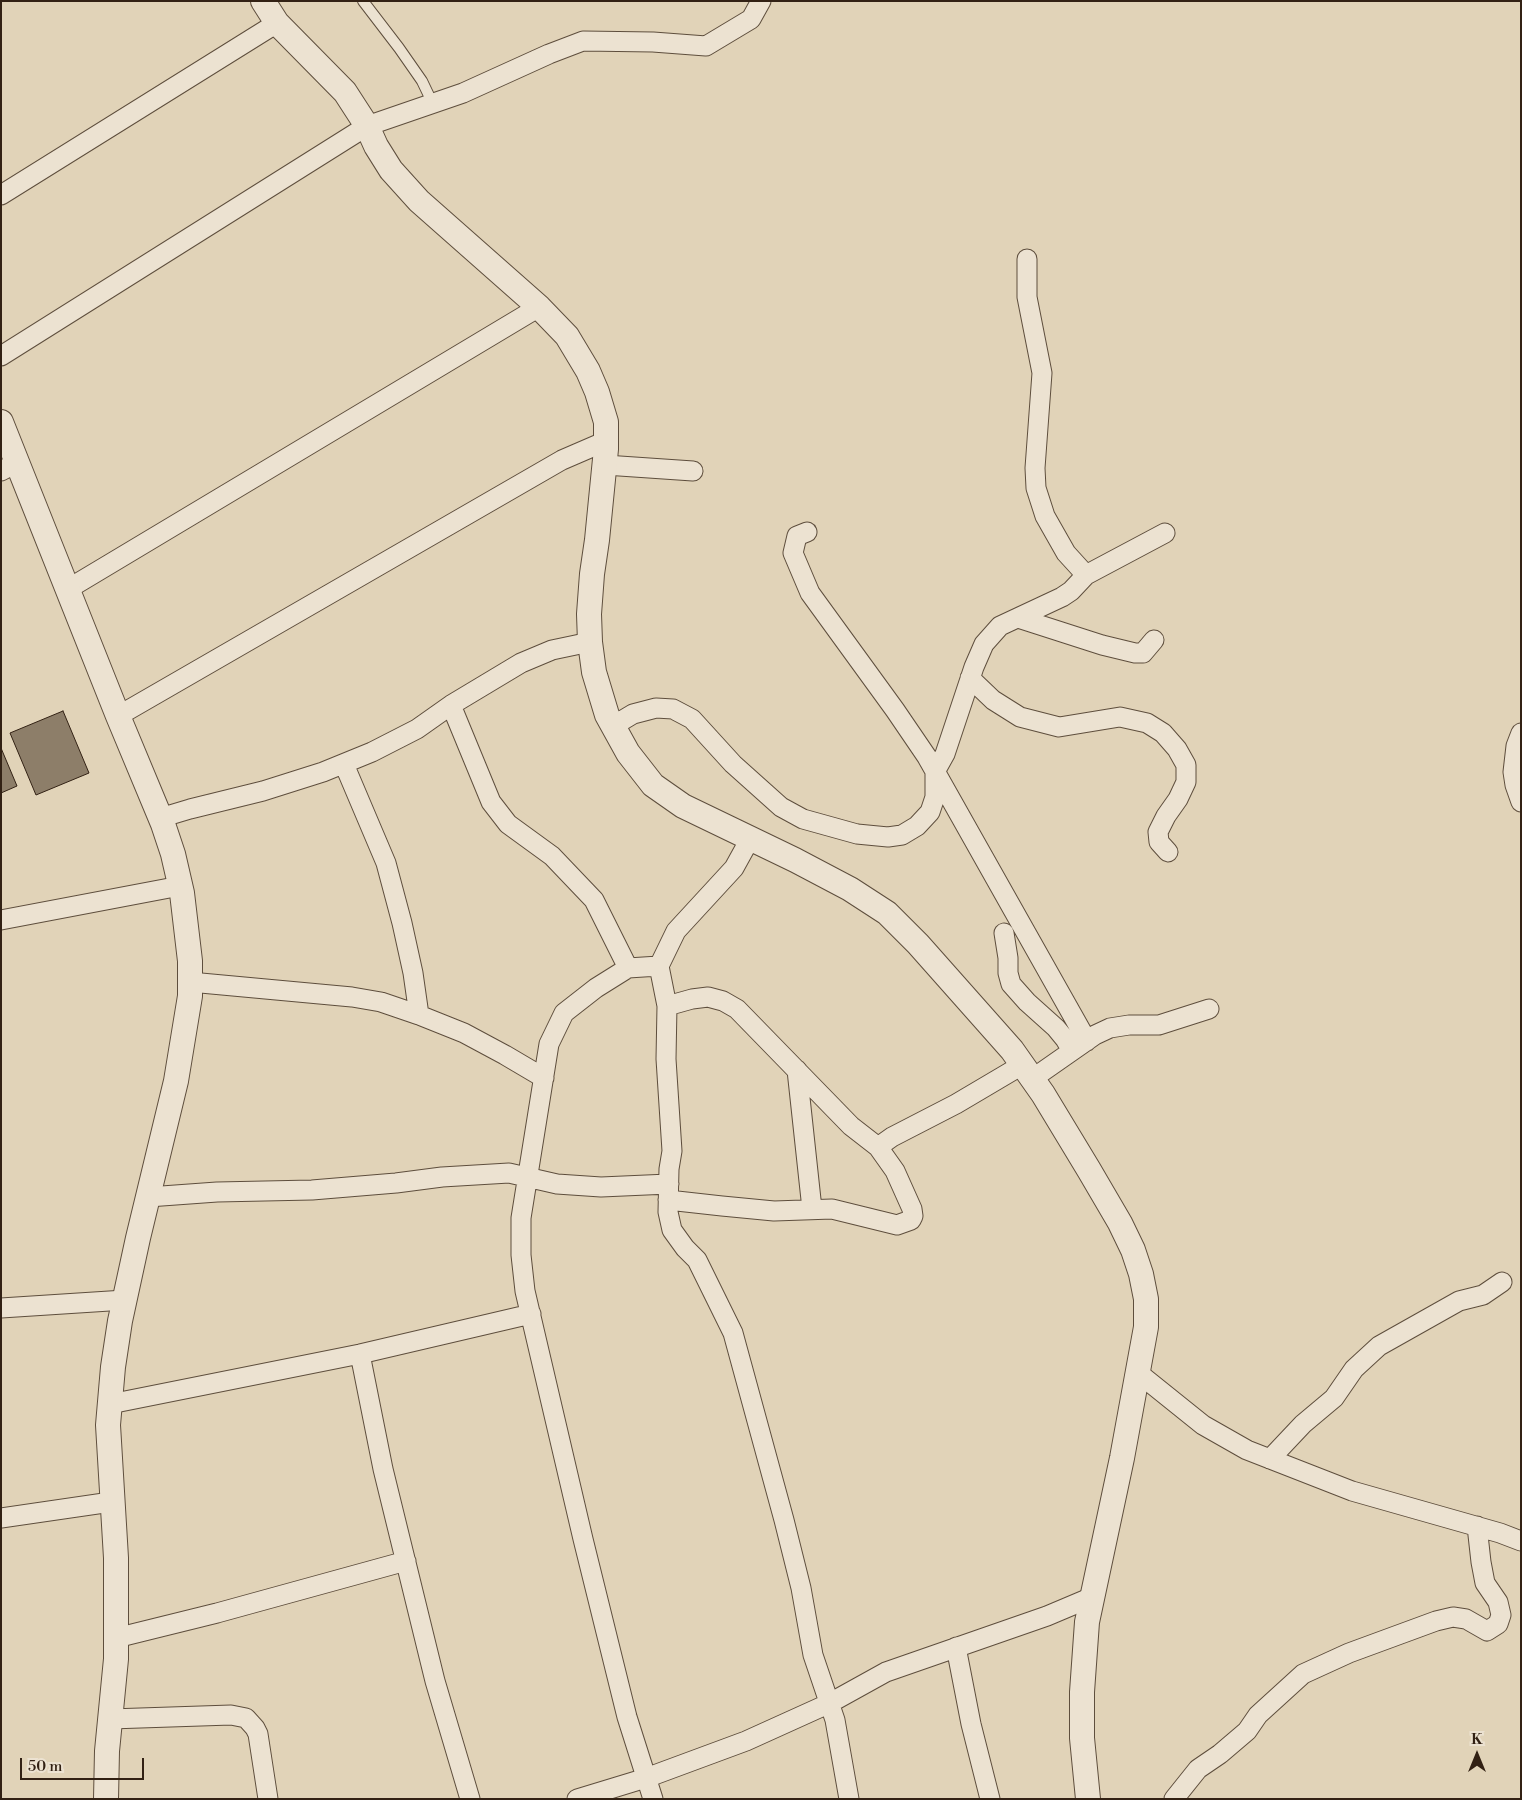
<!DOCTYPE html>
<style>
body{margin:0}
#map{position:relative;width:1522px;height:1800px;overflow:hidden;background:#e1d3b8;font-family:"Libre Bodoni",serif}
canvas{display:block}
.frame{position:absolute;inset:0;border:2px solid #322114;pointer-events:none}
.north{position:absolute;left:1452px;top:1730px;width:50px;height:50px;-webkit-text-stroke:4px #ece2d1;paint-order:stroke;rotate:0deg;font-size:14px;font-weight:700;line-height:20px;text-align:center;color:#322114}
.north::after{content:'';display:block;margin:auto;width:18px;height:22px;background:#322114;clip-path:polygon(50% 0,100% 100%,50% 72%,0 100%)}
.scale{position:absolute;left:20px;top:1758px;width:124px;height:22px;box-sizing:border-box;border:2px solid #322114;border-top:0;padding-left:6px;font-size:15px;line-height:18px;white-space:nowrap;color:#322114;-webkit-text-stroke:4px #ece2d1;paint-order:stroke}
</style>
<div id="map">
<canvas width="1522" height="1800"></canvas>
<div class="frame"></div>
<div class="north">K</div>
<div class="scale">50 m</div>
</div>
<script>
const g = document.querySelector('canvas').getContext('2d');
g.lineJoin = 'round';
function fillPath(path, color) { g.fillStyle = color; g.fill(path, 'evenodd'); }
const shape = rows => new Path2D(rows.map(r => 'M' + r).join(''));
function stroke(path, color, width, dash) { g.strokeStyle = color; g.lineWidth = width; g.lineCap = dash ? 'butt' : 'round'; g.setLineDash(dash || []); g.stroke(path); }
const building = shape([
 [63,711,89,773,36,795,10,733,63,711],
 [1,748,17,786,1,793,1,748]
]);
fillPath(building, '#8d7e69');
stroke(building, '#322114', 1);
const service = shape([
 [363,1,399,48,422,81,433,104]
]);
const minor = shape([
 [1,195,277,23],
 [1027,259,1027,297,1042,373,1035,468,1036,488,1045,516,1066,553,1086,575],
 [1,356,367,126,463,93,549,54,583,41,653,42,706,46,751,19,761,1],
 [605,465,693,471],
 [1,471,18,462],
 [807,532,797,536,793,553,810,593,895,710,927,757,1087,1041],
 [68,589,539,307],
 [1018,618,1102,645,1135,653,1143,653,1154,640],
 [970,678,993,700,1020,717,1059,727,1120,717,1147,723,1163,733,1177,749,1186,765,1186,782,1178,799,1166,816,1158,832,1159,842,1168,852],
 [451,705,491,802,508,824,552,856,594,900,628,968],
 [118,716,562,460,606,441],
 [613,726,633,714,656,708,673,709,692,719,733,764,781,807,803,819,857,834,888,837,902,835,917,826,930,812,935,797,935,772,945,754,974,667,984,644,1000,626,1062,597,1071,591,1086,575,1165,533],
 [1521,733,1516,746,1513,772,1515,785,1521,802],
 [344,764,386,863,402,923,413,973,419,1015],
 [160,818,190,809,263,791,323,772,372,752,417,729,451,705,521,663,552,650,590,642],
 [750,839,734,868,676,931,659,966,667,1006,666,1059,672,1151,669,1169,668,1212,672,1230,685,1248,697,1260,733,1333,784,1520,801,1588,813,1655,835,1720,849,1799],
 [1,920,180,886],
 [1004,933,1008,958,1008,973,1011,984,1027,1002,1056,1028,1065,1039,1072,1051],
 [190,982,352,997,381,1002,419,1015,464,1033,505,1055,544,1078],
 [667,1006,692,999,708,997,723,1001,737,1009,851,1126,878,1147,895,1171,912,1209,913,1216,911,1220,897,1225,832,1209,774,1211,722,1206,668,1200],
 [797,1070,812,1209],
 [1032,1079,1095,1035,1110,1028,1129,1025,1159,1025,1209,1009],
 [878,1147,892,1137,956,1104,1022,1065],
 [148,1197,217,1192,312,1190,396,1183,442,1177,509,1173,557,1184,601,1187,669,1184],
 [1,1308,125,1300],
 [360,1354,383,1469,435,1681,470,1799],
 [1137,1372,1203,1425,1247,1450,1352,1491,1500,1533,1521,1541],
 [110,1404,360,1354,531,1314],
 [1270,1459,1303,1424,1334,1398,1354,1369,1379,1346,1459,1301,1483,1295,1502,1282],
 [1,1518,111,1502],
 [116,1638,217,1613,406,1561],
 [956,1647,971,1724,990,1799],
 [110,1719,231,1715,246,1718,255,1728,258,1734,268,1799],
 [577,1799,646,1778,746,1741,830,1703,886,1672,1047,1616,1092,1597],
 [653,1799,627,1717,583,1539,525,1291,521,1255,521,1218,549,1044,564,1013,596,988,628,968,659,966],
 [1174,1799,1198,1769,1220,1754,1247,1731,1258,1715,1303,1674,1349,1653,1436,1621,1453,1617,1466,1619,1487,1631,1498,1624,1501,1615,1498,1602,1485,1583,1481,1562,1477,1526]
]);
const tertiary = shape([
 [263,1,277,23,345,92,367,126,376,146,391,170,419,201,539,307,567,336,588,371,597,392,606,422,606,449,597,540,592,574,589,614,590,642,594,672,607,715,628,753,653,785,683,806,795,860,850,889,887,913,918,944,1012,1050,1043,1094,1089,1170,1120,1223,1133,1250,1141,1274,1146,1299,1146,1327,1122,1458,1087,1622,1082,1692,1082,1738,1088,1799],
 [1,422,118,716,163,824,173,854,182,893,190,961,190,996,176,1081,138,1238,120,1321,113,1367,108,1425,116,1558,116,1659,107,1751,106,1799]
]);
stroke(service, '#5e4e3d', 12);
stroke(minor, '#5e4e3d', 21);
stroke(tertiary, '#5e4e3d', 26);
stroke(service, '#ece2d1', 10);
stroke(minor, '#ece2d1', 19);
stroke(tertiary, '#ece2d1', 24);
</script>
